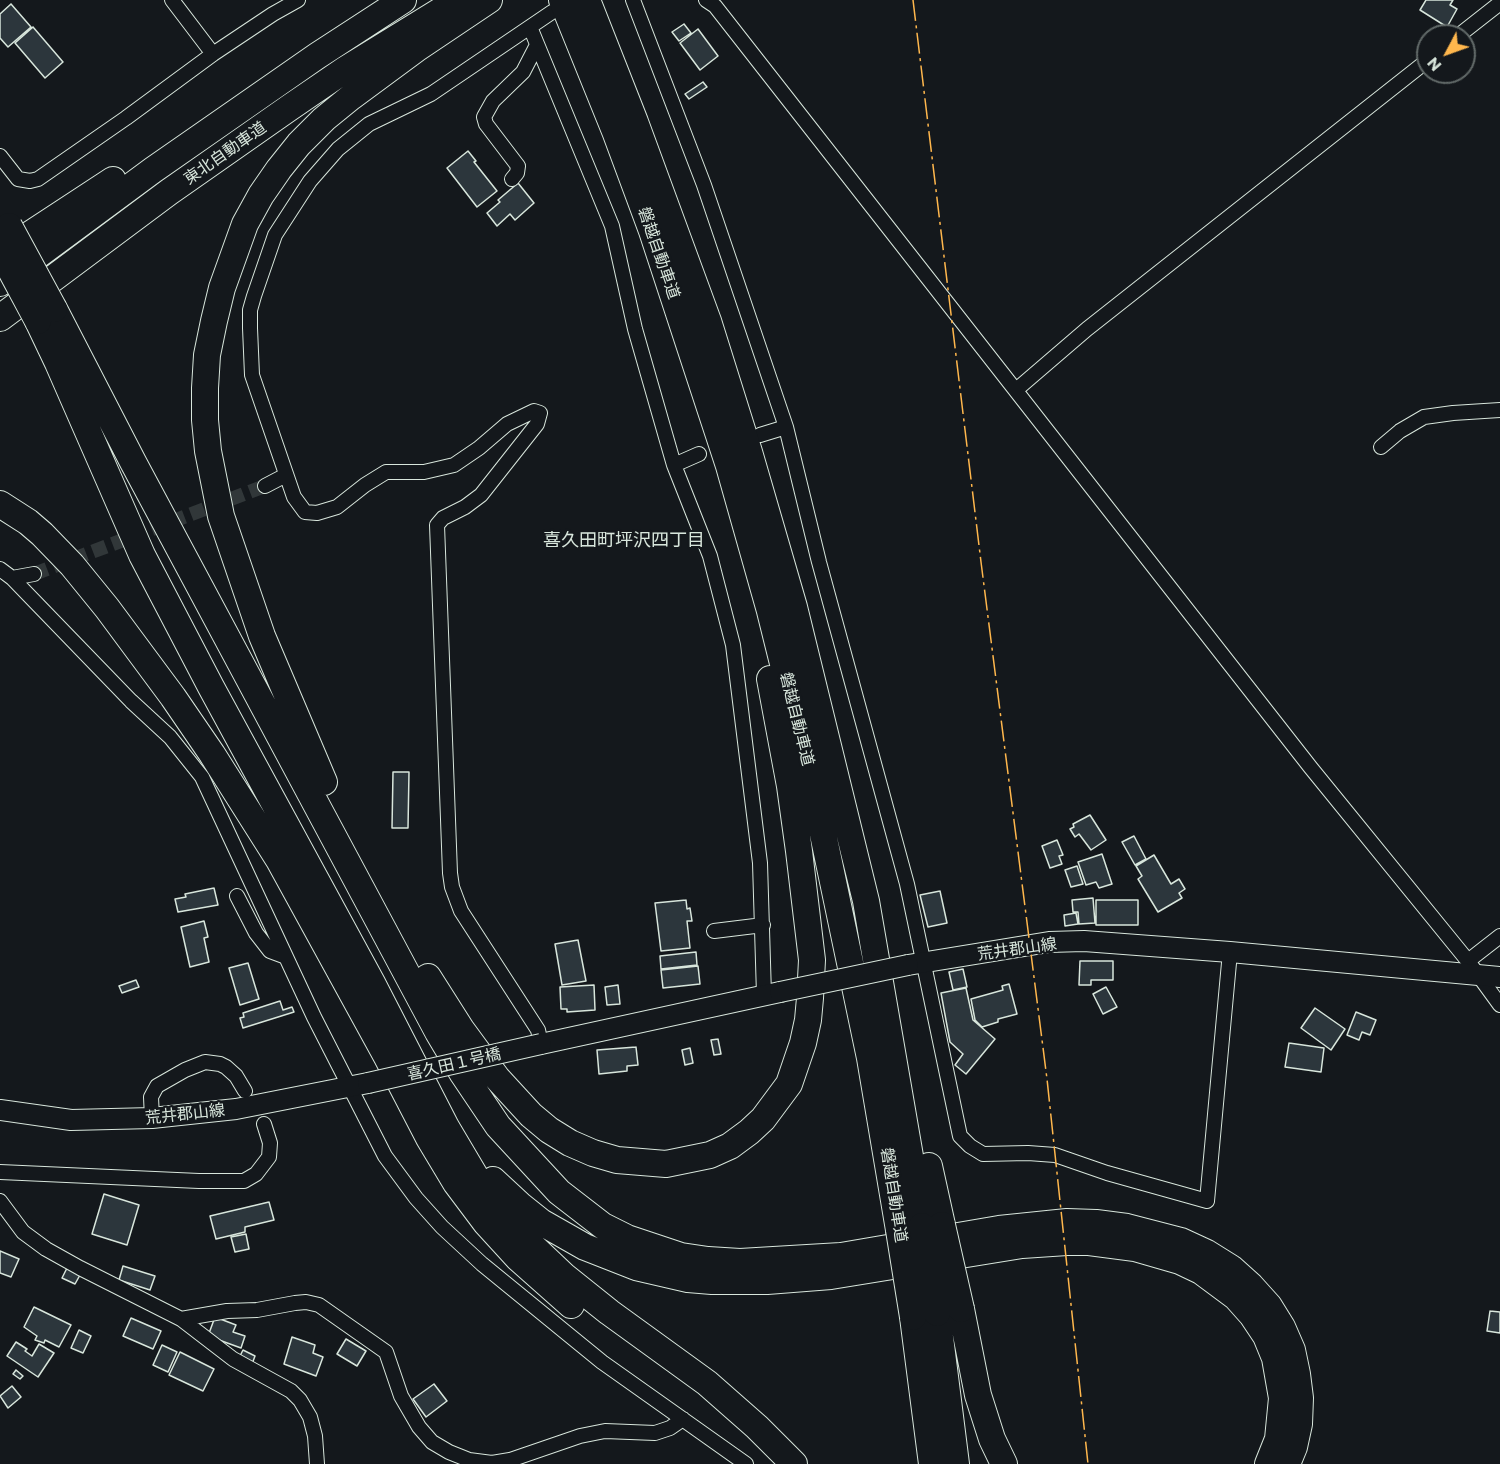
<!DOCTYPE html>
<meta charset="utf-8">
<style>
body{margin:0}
#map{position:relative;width:1500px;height:1464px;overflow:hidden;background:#14181c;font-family:Commissioner,sans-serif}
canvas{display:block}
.north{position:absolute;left:1416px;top:24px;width:60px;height:60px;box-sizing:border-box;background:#14181c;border:2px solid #626a69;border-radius:50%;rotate:229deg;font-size:16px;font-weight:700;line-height:24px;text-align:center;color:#d8e6dc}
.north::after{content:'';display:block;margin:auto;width:21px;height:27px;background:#ffb74d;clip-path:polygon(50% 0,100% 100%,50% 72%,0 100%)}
</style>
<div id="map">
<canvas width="1500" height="1464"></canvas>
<div class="north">N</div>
</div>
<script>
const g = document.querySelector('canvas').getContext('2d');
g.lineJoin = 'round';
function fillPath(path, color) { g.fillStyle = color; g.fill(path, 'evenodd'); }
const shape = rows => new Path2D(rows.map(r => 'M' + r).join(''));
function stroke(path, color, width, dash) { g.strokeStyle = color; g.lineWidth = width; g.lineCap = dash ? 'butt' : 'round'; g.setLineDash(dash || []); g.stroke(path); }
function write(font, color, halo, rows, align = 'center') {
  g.font = font + ' Commissioner,"Noto Sans JP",sans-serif'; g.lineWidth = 4.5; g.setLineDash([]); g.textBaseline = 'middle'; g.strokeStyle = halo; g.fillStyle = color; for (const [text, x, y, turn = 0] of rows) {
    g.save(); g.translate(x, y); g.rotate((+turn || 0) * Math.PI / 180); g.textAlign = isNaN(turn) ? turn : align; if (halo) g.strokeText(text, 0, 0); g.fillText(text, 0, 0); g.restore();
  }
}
const building = shape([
 [1426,0,1453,0,1450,5,1457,9,1447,27,1420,10,1426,0],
 [11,4,31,27,8,47,0,38,0,14,11,4],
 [684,24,691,33,679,41,672,32,684,24],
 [33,27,63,62,45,78,15,43,33,27],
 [698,29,718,56,700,70,680,43,698,29],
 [703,82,707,87,689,99,685,94,703,82],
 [468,151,476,161,474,162,497,191,477,207,447,168,468,151],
 [518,183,534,203,515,220,510,214,497,226,487,213,500,202,498,200,518,183],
 [393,772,409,772,408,828,392,828,393,772],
 [1090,815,1106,840,1091,850,1079,834,1075,837,1070,829,1074,827,1073,824,1090,815],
 [1134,836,1146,859,1135,865,1122,842,1134,836],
 [1057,840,1063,855,1059,856,1062,864,1050,868,1042,846,1057,840],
 [1102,854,1112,884,1099,888,1096,882,1086,885,1078,862,1102,854],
 [1154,855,1171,884,1179,879,1185,889,1179,893,1182,898,1158,912,1138,879,1142,876,1136,866,1154,855],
 [1077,866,1083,884,1071,887,1065,870,1077,866],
 [214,888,218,905,178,912,175,899,186,897,185,894,214,888],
 [940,891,947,923,928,927,920,895,940,891],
 [1093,898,1095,923,1079,924,1078,912,1073,912,1072,900,1093,898],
 [686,900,687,909,690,908,692,921,687,921,690,948,661,951,655,903,686,900],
 [1096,900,1138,900,1138,925,1096,925,1096,900],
 [1076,913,1078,924,1065,926,1064,915,1076,913],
 [204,921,208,937,204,938,209,962,190,967,181,927,204,921],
 [578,940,586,981,562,985,555,944,578,940],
 [696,952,697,965,661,969,660,956,696,952],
 [1080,961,1113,961,1113,980,1091,980,1091,985,1079,985,1080,961],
 [248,963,259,999,240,1005,229,968,248,963],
 [698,966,700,984,663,988,661,970,698,966],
 [963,969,967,987,953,990,949,972,963,969],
 [136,980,139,987,122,993,119,986,136,980],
 [1009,984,1017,1014,998,1019,998,1022,982,1027,975,1020,971,999,1003,990,1002,986,1009,984],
 [594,985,595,1010,567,1012,567,1009,561,1009,560,987,594,985],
 [618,985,620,1004,607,1005,605,987,618,985],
 [1106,987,1117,1007,1103,1014,1093,994,1106,987],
 [966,988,973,1020,995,1039,966,1074,955,1065,963,1054,950,1042,941,993,966,988],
 [280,1001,283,1010,292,1007,294,1012,243,1028,240,1018,244,1017,243,1013,280,1001],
 [1315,1008,1345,1029,1331,1050,1301,1028,1315,1008],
 [1356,1012,1376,1020,1370,1035,1362,1032,1359,1040,1347,1035,1356,1012],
 [718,1039,721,1054,714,1055,711,1040,718,1039],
 [1289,1043,1324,1048,1321,1072,1285,1067,1289,1043],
 [636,1047,638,1065,627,1066,627,1071,599,1074,597,1050,636,1047],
 [690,1048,693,1063,685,1065,682,1050,690,1048],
 [104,1194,139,1205,127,1245,92,1234,104,1194],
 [269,1202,274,1220,245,1227,245,1232,216,1239,210,1216,269,1202],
 [246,1234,249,1249,235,1252,231,1237,246,1234],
 [0,1251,19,1259,11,1277,0,1273,0,1251],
 [123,1266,155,1276,150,1290,119,1280,123,1266],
 [67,1268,80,1275,75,1284,62,1278,67,1268],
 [34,1307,71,1325,59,1347,45,1340,44,1343,35,1340,37,1336,24,1327,34,1307],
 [1490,1311,1500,1312,1500,1333,1487,1331,1490,1311],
 [215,1317,236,1325,233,1332,245,1336,241,1348,208,1336,215,1317],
 [131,1318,161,1331,153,1349,123,1336,131,1318],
 [79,1330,91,1336,83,1353,71,1348,79,1330],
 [292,1337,315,1345,313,1353,323,1357,316,1376,284,1364,292,1337],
 [346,1339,366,1351,357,1366,337,1354,346,1339],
 [16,1342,27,1349,25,1351,32,1356,39,1344,54,1353,38,1377,7,1356,16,1342],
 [162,1345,177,1352,168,1372,153,1365,162,1345],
 [243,1350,255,1356,252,1364,239,1358,243,1350],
 [180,1352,214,1369,203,1391,169,1375,180,1352],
 [16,1370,23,1376,20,1379,13,1374,16,1370],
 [434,1384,447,1401,426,1417,413,1399,434,1384],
 [12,1386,21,1397,8,1408,0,1396,12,1386]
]);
fillPath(building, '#2c363c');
stroke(building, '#d8e6dc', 1.5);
stroke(shape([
 [34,574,265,486]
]), '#313739', 14, [14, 7]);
const street = shape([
 [172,0,213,54],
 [633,0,704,185,786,427,819,562,907,884,960,1136,970,1146,983,1154,1028,1153,1055,1155,1107,1173,1207,1201,1230,952],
 [706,0,715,6,1311,768,1468,961,1500,1005],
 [530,27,612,226,635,329,674,465,710,556,733,645,760,863,764,995],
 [1458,36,1500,3],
 [0,156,18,179,30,181,38,179,126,118,213,54,273,14,298,0],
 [512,179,517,173,518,166,486,124,484,117,493,101,523,72,537,45],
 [1016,390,1087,329,1428,60],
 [760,435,786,427],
 [1381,447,1400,431,1424,417,1453,413,1500,410],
 [674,465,699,454],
 [265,486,286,475],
 [0,569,12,578,131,701,170,737,202,777,314,1017,385,1156,416,1198,442,1227,482,1264,602,1362,746,1464],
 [12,578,34,574],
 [237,896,256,933,270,951,286,957],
 [714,931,763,925],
 [1468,961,1500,936],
 [541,1044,538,1030,461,911,452,887,450,873,437,525,443,518,465,507,481,495,537,424,540,413,534,411,507,424,479,448,454,465,424,472,386,472,365,485,337,507,317,513,305,512,294,497,252,375,250,328,250,310,254,296,275,235,310,181,338,149,369,124,431,94,552,12],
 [152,1118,151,1097,157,1086,185,1070,205,1062,220,1064,226,1067,236,1076,245,1091],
 [0,1172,199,1181,244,1181,256,1174,269,1157,270,1143,264,1124],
 [0,1201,23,1232,46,1249,80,1268,181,1319,233,1359,291,1391,300,1400,310,1417,315,1436,317,1464],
 [181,1319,227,1311,257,1310,295,1303,306,1302,319,1305,386,1352,401,1396,419,1427,432,1442,449,1452,469,1460,492,1463,510,1460,580,1436,605,1431,655,1433,670,1428,683,1419]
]);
const secondary = shape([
 [908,965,1049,942,1084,941,1230,952,1500,977],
 [541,1044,780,992],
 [0,1110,71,1120,152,1118,236,1109,368,1083]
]);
const highway = shape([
 [562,0,615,131,652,231,729,466,770,611,810,772,870,1058,899,1230],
 [587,0,635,122,708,321,749,452,794,607,866,901,922,1226],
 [0,254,113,180],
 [0,283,153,170,317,56,403,0],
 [54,309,133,462,438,1032,463,1074,498,1126,559,1192,603,1226,627,1238,681,1256,708,1260,740,1262,841,1256,999,1229,1067,1222,1096,1223,1127,1227,1181,1241,1207,1253,1231,1268,1251,1286,1269,1306,1282,1327,1292,1350,1297,1374,1300,1398,1299,1424,1294,1447,1287,1464],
 [0,318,169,192,289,108,346,69,458,0],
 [38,321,58,363,142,555,211,687,372,983,446,1127,478,1181,526,1240,564,1276,609,1312,707,1383,757,1427,794,1464],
 [0,504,28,522,42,534,72,565,107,608,173,697,212,754,279,860,387,1057,429,1138,456,1183,486,1223,518,1258,571,1305],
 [324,782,262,636,221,516,208,451,205,420,205,388,207,355,214,321,222,288,245,224,261,195,279,169,299,144,324,119,351,97,416,49,489,0],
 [428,977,461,1029,497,1078,531,1115,549,1130,570,1143,593,1153,617,1160,666,1164,710,1155,730,1146,749,1132,763,1119,789,1084,803,1043,808,1020,810,998,812,960,799,851,790,786,770,679],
 [929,1166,942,1225],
 [493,1180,521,1206,541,1222,585,1247,636,1267,688,1279,712,1281,767,1281,831,1276,1022,1245,1067,1242,1089,1242,1135,1248,1180,1261,1201,1271,1236,1297,1252,1315,1266,1336,1275,1358,1282,1398,1278,1439,1268,1464],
 [961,1309,978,1395,992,1439,1004,1464],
 [937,1313,956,1464],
 [913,1317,932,1464]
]);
stroke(street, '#d8e6dc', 16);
stroke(secondary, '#d8e6dc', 22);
stroke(highway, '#d8e6dc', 28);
stroke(street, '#14181c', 14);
stroke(secondary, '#14181c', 20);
stroke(highway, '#14181c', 26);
const secondaryBridge = shape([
 [780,992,908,965],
 [368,1083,541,1044]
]);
const highwayBridge = shape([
 [9,226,54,309],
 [0,250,38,321],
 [942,1225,961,1309],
 [922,1226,937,1313],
 [899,1230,913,1317]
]);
stroke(secondaryBridge, '#d8e6dc', 22, []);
stroke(highwayBridge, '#d8e6dc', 28, []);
stroke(secondaryBridge, '#14181c', 20);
stroke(highwayBridge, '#14181c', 26);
stroke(shape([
 [913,0,981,562,1047,1079,1088,1464]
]), '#ffb74d', 1.5, [21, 4.5, 3, 4.5]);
write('16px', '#d8e6dc', '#14181c', [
 ["東北自動車道",225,153,-35],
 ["磐越自動車道",659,253,71],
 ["磐越自動車道",797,719,76],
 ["荒井郡山線",1017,949,-8],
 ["喜久田１号橋",454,1064,-13],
 ["荒井郡山線",185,1114,-6],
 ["磐越自動車道",894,1195,81]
]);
write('18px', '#d8e6dc', '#14181c', [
 ["喜久田町坪沢四丁目",624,540]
]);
</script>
